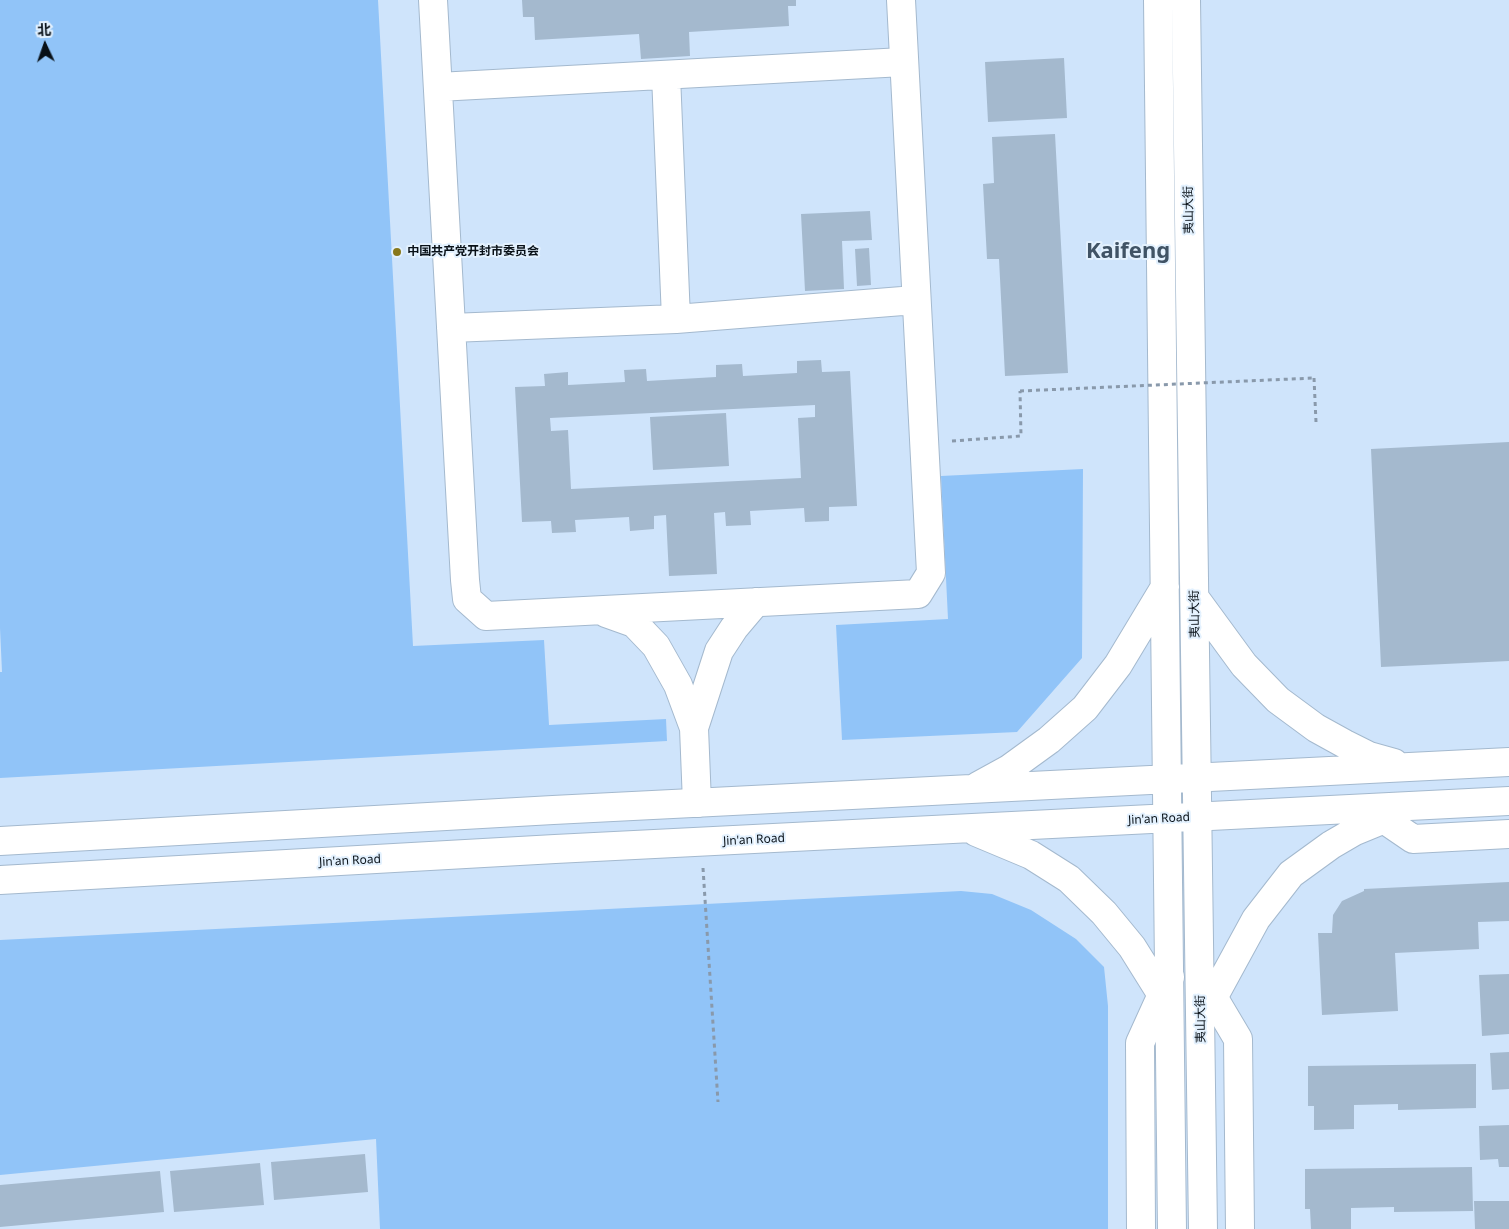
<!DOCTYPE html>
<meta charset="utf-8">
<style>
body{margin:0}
#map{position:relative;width:1509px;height:1229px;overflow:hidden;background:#cfe4fb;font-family:"Noto Sans","Noto Sans SC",sans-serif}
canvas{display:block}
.north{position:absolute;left:20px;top:20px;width:50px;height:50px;-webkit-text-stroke:4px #e3f1fe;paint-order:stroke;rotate:357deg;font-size:14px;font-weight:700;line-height:20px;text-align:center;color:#081017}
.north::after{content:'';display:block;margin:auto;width:18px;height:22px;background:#081017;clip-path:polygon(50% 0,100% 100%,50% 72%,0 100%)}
</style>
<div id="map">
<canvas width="1509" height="1229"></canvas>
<div class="north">北</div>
</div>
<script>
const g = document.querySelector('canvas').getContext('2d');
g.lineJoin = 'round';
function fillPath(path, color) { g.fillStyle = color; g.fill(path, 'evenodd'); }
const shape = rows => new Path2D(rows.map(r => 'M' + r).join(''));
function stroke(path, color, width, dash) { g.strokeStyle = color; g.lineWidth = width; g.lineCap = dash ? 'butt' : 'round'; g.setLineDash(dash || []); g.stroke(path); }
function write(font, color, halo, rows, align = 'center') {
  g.font = font + ' "Noto Sans","Noto Sans SC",sans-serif'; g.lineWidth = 4; g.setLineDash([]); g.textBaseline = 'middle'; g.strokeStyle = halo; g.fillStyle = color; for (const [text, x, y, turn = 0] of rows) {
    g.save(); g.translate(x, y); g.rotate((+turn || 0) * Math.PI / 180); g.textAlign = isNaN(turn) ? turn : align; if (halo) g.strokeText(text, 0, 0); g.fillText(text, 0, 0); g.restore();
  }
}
fillPath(shape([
 [0,0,378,0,413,646,544,640,549,725,666,719,667,741,0,778,0,672,2,672,0,628],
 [1083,469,1082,658,1017,732,842,740,836,625,948,619,941,476],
 [961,891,992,894,1031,910,1076,939,1104,967,1108,1006,1108,1229,380,1229,376,1139,0,1175,0,940]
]), '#91c4f8');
fillPath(shape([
 [522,0,796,0,796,6,788,6,789,26,689,32,690,56,641,59,639,34,535,40,534,17,523,17],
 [1064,58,1067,118,988,122,985,62],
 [1055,134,1068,373,1005,376,999,259,987,259,983,184,994,183,992,137],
 [870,211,872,240,842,241,844,289,805,291,801,214],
 [869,248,871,285,857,286,855,249],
 [821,360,822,372,850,371,857,506,829,507,829,521,805,522,804,508,750,511,751,525,726,526,725,512,714,513,717,574,669,576,666,515,654,516,654,529,630,531,629,517,575,520,576,532,552,533,551,521,522,522,515,387,545,386,544,374,568,372,568,385,625,382,624,370,646,369,647,381,716,377,716,365,742,364,743,376,797,373,797,361],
 [815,405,815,417,798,418,801,478,571,489,568,430,551,431,550,418],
 [726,413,729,466,653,470,650,417],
 [1509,442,1509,661,1381,667,1371,449],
 [1509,882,1509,921,1478,922,1479,949,1395,953,1398,1011,1322,1015,1318,933,1332,933,1333,915,1342,901,1364,891,1364,889],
 [1509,974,1509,1034,1482,1036,1479,975],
 [1509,1052,1509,1089,1492,1090,1490,1053],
 [1476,1064,1476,1108,1398,1110,1398,1104,1354,1105,1354,1129,1314,1130,1314,1106,1308,1106,1308,1066],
 [1509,1125,1509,1167,1499,1167,1498,1159,1480,1160,1479,1126],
 [365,1154,368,1192,274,1200,271,1162],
 [260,1163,264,1205,174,1212,170,1171],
 [1472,1167,1473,1211,1394,1212,1394,1207,1351,1208,1351,1229,1311,1229,1310,1209,1305,1209,1305,1169],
 [160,1171,164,1212,0,1227,0,1185],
 [1474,1201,1509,1201,1509,1229,1475,1229]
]), '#a4b9ce');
const minor = shape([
 [433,0,465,580,467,599,486,616,918,594,931,573,901,0],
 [666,75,676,319],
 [438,87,903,62],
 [451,328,676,319,915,300],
 [606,613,634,623,656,646,678,685,694,728,697,803],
 [694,728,719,651,734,628,756,602],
 [1369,809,1413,839,1509,834],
 [1203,980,1238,1039,1240,1229],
 [1141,1229,1140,1043,1170,977]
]);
const major = shape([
 [1158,0,1172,1229],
 [1186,0,1203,1229],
 [1195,598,1244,665,1278,700,1316,728,1345,744,1369,756,1394,763],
 [978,786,1009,769,1049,740,1085,708,1118,665,1165,587],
 [976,832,1031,855,1069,879,1104,913,1132,947,1162,995,1168,1010],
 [0,841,553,810,1509,762],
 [0,880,555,849,1509,801],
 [1202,1018,1256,919,1291,874,1331,845,1355,831,1394,815]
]);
stroke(minor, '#a4b9ce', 30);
stroke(major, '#a4b9ce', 30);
stroke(shape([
 [1314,378,1316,422],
 [952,441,1021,436,1020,391],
 [703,868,718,1102]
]), '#8999ab', 3, [4, 4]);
stroke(minor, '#fff', 28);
stroke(major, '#fff', 28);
stroke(shape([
 [1020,391,1314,378]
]), '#8999ab', 3, [4, 4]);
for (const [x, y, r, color] of [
 [397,252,5,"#88781c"]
]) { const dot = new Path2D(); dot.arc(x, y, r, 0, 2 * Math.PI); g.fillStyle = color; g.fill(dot); stroke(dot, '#e3f1fe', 2); }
write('12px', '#081017', '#e3f1fe', [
 ["夷山大街",1189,210,-91],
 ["夷山大街",1195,614,-91],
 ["Jin'an Road",1159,819,-3],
 ["Jin'an Road",754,840,-3],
 ["Jin'an Road",350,861,-3],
 ["夷山大街",1201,1019,-91]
]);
write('bold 12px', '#081017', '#e3f1fe', [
 ["中国共产党开封市委员会",407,252]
], 'left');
write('bold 22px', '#405365', '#e3f1fe', [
 ["Kaifeng",1128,252]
]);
</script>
